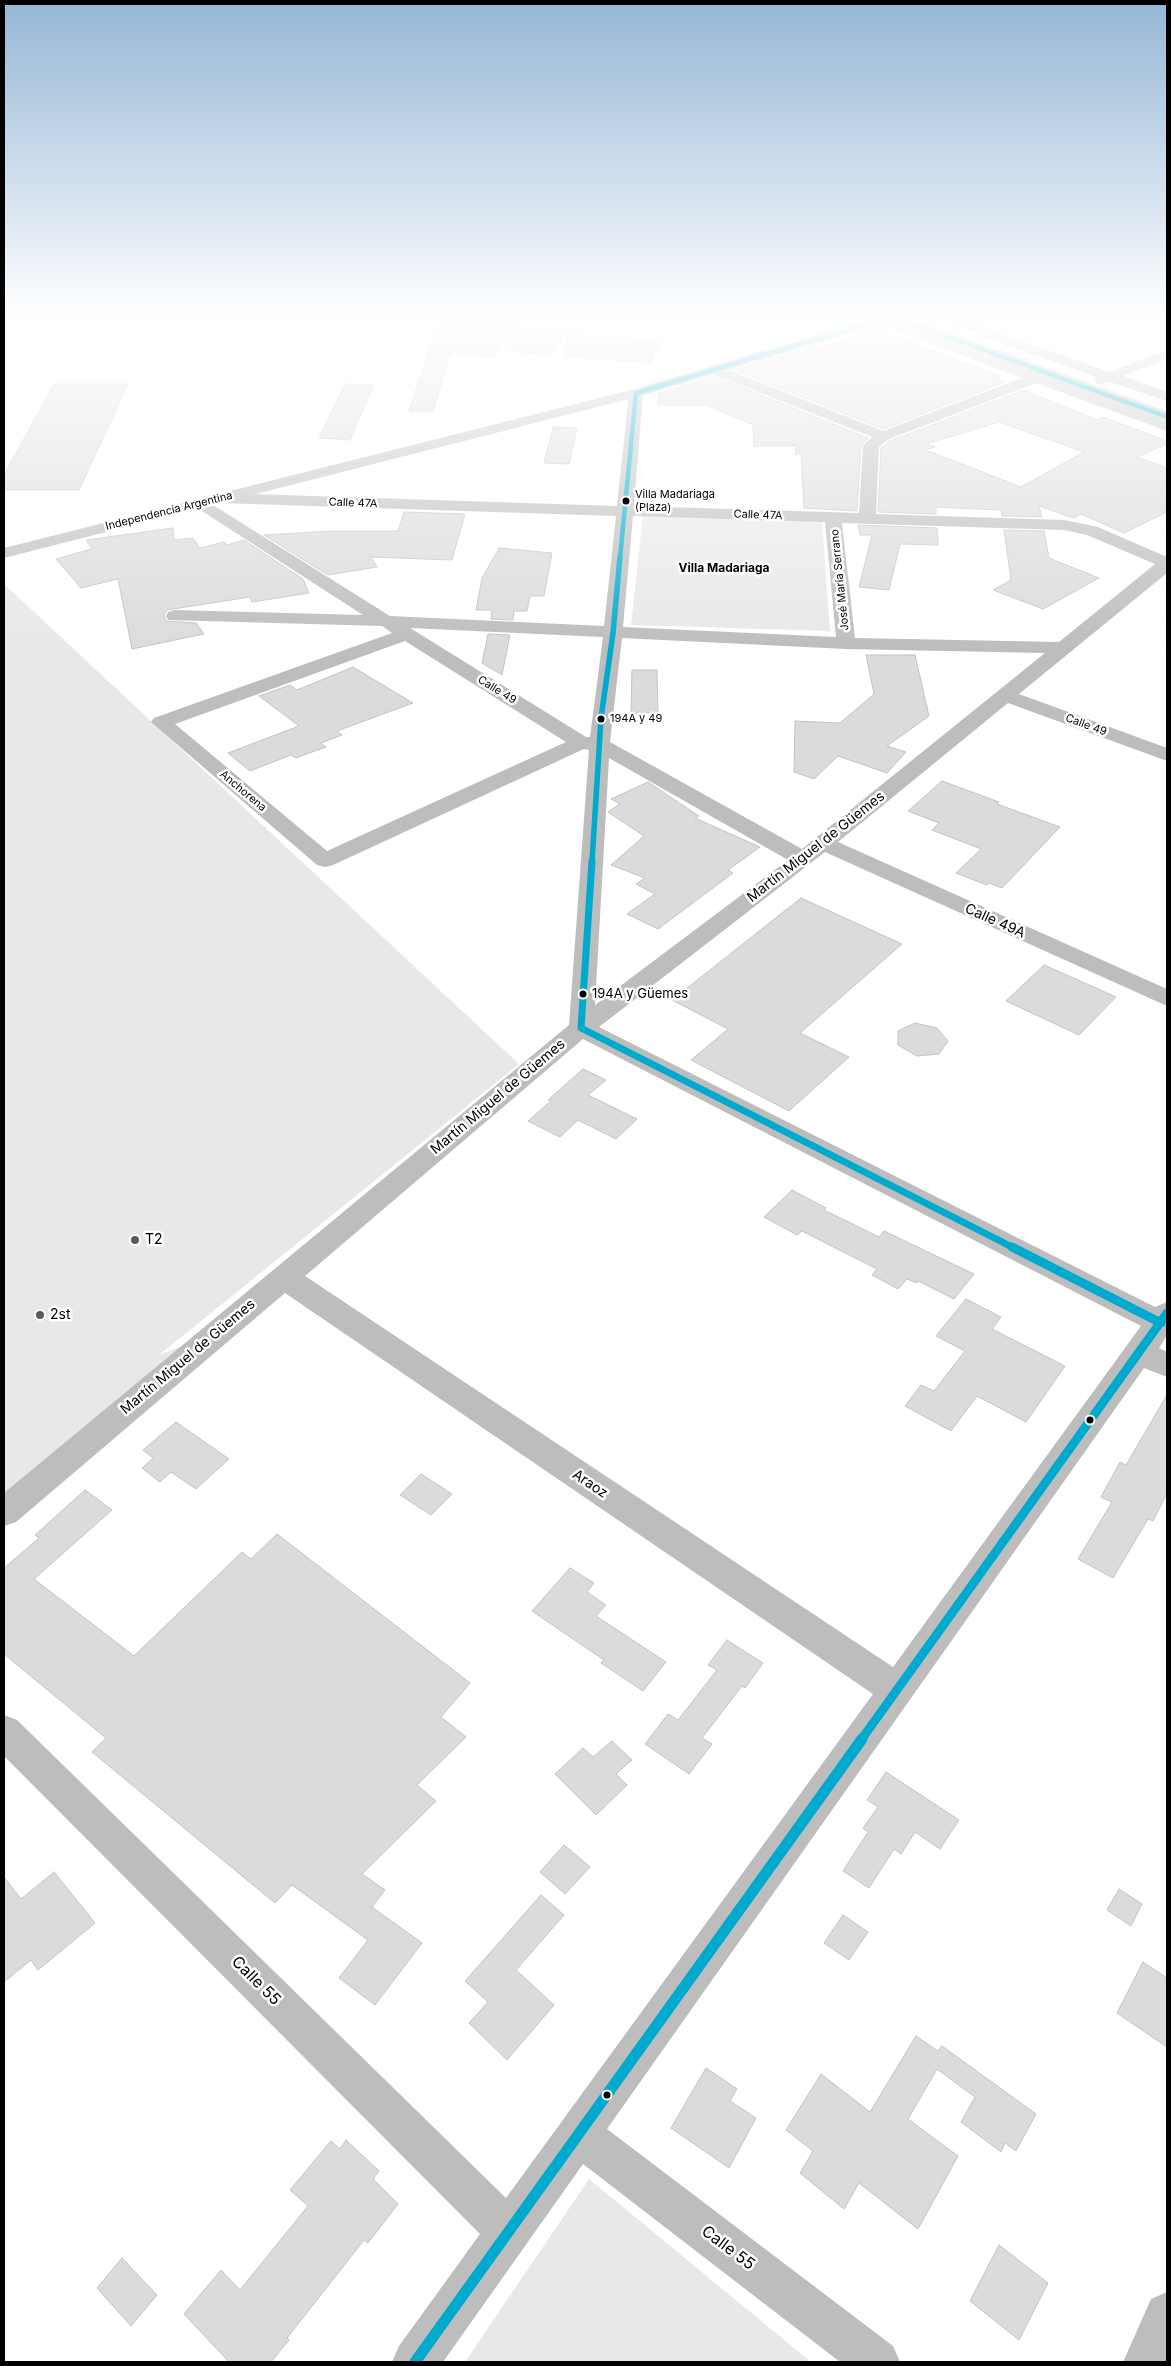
<!DOCTYPE html>
<meta charset="utf-8">
<style>
body{margin:0}
#map{position:relative;width:1171px;height:2366px;overflow:hidden;background:#fff;font-family:Inter,sans-serif}
canvas{display:block}
.frame{position:absolute;inset:0;border:5px solid #000;pointer-events:none}
</style>
<div id="map">
<canvas width="1171" height="2366"></canvas>
<div class="frame"></div>
</div>
<script>
const g = document.querySelector('canvas').getContext('2d');
g.lineJoin = 'round';
function fillPath(path, color) { g.fillStyle = color; g.fill(path, 'evenodd'); }
const shape = rows => new Path2D(rows.map(r => 'M' + r).join(''));
function stroke(path, color, width, dash) { g.strokeStyle = color; g.lineWidth = width; g.lineCap = dash ? 'butt' : 'round'; g.setLineDash(dash || []); g.stroke(path); }
function write(font, color, halo, rows, align = 'center') {
  g.font = font + ' Inter,sans-serif'; g.lineWidth = 5; g.setLineDash([]); g.textBaseline = 'middle'; g.strokeStyle = halo; g.fillStyle = color; for (const [text, x, y, turn = 0] of rows) {
    g.save(); g.translate(x, y); g.rotate((+turn || 0) * Math.PI / 180); g.textAlign = isNaN(turn) ? turn : align; if (halo) g.strokeText(text, 0, 0); g.fillText(text, 0, 0); g.restore();
  }
}
fillPath(shape([
 [643,516,822,521,830,631,631,625],
 [4,584,519,1064,159,1355,193,1342,4,1493],
 [589,2179,811,2362,465,2362]
]), '#e8e8e8');
const building = shape([
 [439,319,519,319,516,325,566,329,550,355,511,351,501,346,494,357,450,354,433,411,409,411,439,319],
 [874,329,1001,376,995,378,1005,382,883,429,734,370,810,348,827,345,874,329],
 [567,334,660,341,650,363,565,356,567,334],
 [714,376,868,438,861,445,857,511,804,508,801,454,795,454,796,446,754,446,753,425,706,405,658,405,659,393,714,376],
 [54,384,128,384,79,490,4,490,4,475,54,384],
 [345,384,374,385,350,440,319,438,345,384],
 [1024,390,1097,420,1103,417,1167,441,1167,444,1137,457,1167,468,1167,512,1124,533,1081,514,1074,518,1039,506,1042,517,1002,516,1001,510,936,507,936,514,878,512,881,448,890,441,1024,390],
 [999,422,1084,452,1021,487,926,450,935,447,927,444,999,422],
 [553,427,577,428,569,464,544,463,553,427],
 [404,512,465,514,452,560,371,557,377,567,328,575,264,535,332,531,398,531,404,512],
 [858,525,937,528,938,545,900,544,889,590,859,587,872,535,860,535,858,525],
 [173,528,174,540,193,538,200,548,224,542,227,545,244,540,303,579,309,593,252,602,250,597,167,610,164,615,166,621,196,623,204,634,132,649,118,579,81,588,56,559,92,549,86,540,173,528],
 [1004,530,1044,531,1049,558,1099,578,1043,609,993,590,1011,580,1004,530],
 [499,548,552,553,544,596,530,596,527,611,514,611,513,620,491,619,492,610,476,610,482,578,499,548],
 [488,634,510,635,502,675,482,663,488,634],
 [866,655,915,655,929,716,887,746,906,752,887,773,838,756,814,779,794,772,795,721,840,723,874,694,866,655],
 [353,667,413,703,337,731,342,735,321,743,326,747,296,758,291,755,250,771,228,753,299,726,259,696,290,685,297,690,353,667],
 [632,670,657,670,658,713,631,713,632,670],
 [942,781,999,802,997,804,1060,827,1002,888,989,883,987,885,956,873,981,849,932,830,939,823,908,811,942,781],
 [648,782,699,816,695,818,760,847,728,870,733,873,658,929,627,914,655,894,636,884,645,878,611,865,644,836,608,812,620,804,611,799,648,782],
 [801,898,902,944,800,1033,849,1057,789,1111,691,1060,728,1029,672,1000,801,898],
 [1044,965,1078,980,1116,997,1079,1035,1006,1001,1044,965],
 [915,1023,937,1028,948,1041,939,1054,917,1056,898,1045,898,1031,915,1023],
 [583,1069,606,1080,588,1095,637,1119,616,1139,578,1120,560,1137,528,1121,551,1101,548,1100,583,1069],
 [792,1190,826,1208,824,1210,879,1237,884,1231,974,1274,954,1299,918,1281,917,1283,907,1279,898,1289,872,1275,877,1269,802,1231,797,1235,764,1217,792,1190],
 [966,1299,1001,1317,992,1329,1065,1366,1026,1422,977,1396,951,1431,905,1406,921,1385,934,1391,965,1351,936,1336,966,1299],
 [1167,1395,1167,1493,1153,1521,1148,1519,1113,1578,1078,1559,1112,1502,1101,1497,1120,1462,1126,1465,1167,1395],
 [176,1422,229,1459,196,1489,171,1472,160,1482,142,1468,153,1458,143,1450,176,1422],
 [421,1474,452,1494,431,1515,400,1495,421,1474],
 [85,1490,112,1510,34,1579,134,1656,242,1552,251,1559,277,1534,470,1683,441,1717,466,1737,417,1785,436,1801,362,1874,385,1890,372,1907,422,1943,375,2005,339,1978,368,1940,292,1885,275,1903,92,1752,106,1738,4,1654,4,1568,39,1538,35,1535,85,1490],
 [570,1568,594,1583,587,1592,606,1605,596,1616,666,1662,643,1691,601,1663,604,1660,532,1611,570,1568],
 [727,1640,763,1663,745,1688,742,1686,702,1738,712,1744,689,1774,645,1744,668,1714,678,1720,717,1670,708,1665,727,1640],
 [612,1741,632,1760,616,1774,627,1785,596,1815,555,1774,583,1748,593,1757,612,1741],
 [886,1772,959,1820,940,1849,915,1832,901,1854,894,1849,869,1888,843,1871,868,1832,863,1828,878,1807,867,1800,886,1772],
 [564,1845,590,1867,565,1894,540,1872,564,1845],
 [54,1872,95,1923,38,1970,31,1960,4,1982,4,1877,21,1899,54,1872],
 [1119,1889,1142,1904,1131,1926,1107,1910,1119,1889],
 [541,1895,564,1915,516,1970,554,2005,507,2060,469,2023,488,2002,465,1981,541,1895],
 [843,1915,868,1932,849,1960,824,1943,843,1915],
 [1143,1962,1167,1978,1167,2047,1117,2013,1143,1962],
 [916,2036,938,2051,942,2046,1036,2114,1016,2151,1005,2143,1001,2152,961,2122,975,2097,937,2069,908,2119,958,2156,918,2229,859,2183,844,2209,800,2173,813,2151,786,2130,821,2074,870,2112,916,2036],
 [706,2068,737,2089,730,2101,756,2118,729,2168,671,2128,706,2068],
 [346,2140,379,2171,373,2179,398,2204,368,2243,364,2240,287,2338,289,2340,271,2362,229,2362,184,2314,221,2270,240,2290,308,2206,290,2190,331,2141,340,2149,346,2140],
 [999,2245,1048,2283,1019,2340,970,2301,999,2245],
 [122,2258,157,2295,131,2326,97,2288,122,2258]
]);
fillPath(building, '#dbdbdb');
stroke(building, '#c3c3c3', 1);
const trunk = shape([
 [891,319,912,319,1167,412,1167,422,893,322,891,319]
]);
stroke(trunk, '#dbdbdb', 2);
fillPath(shape([
 [867,319,888,319,1036,373,1047,370,1052,371,1054,374,1050,378,1167,421,1167,431,1036,383,889,439,879,447,876,514,1064,520,1098,527,1167,557,1167,573,1019,694,1167,748,1167,761,1008,703,838,842,1167,989,1167,1006,825,852,599,1027,1155,1307,1167,1302,1167,1335,1159,1348,1167,1352,1167,1377,1144,1368,607,2129,893,2346,900,2362,840,2362,583,2164,443,2362,392,2362,399,2346,480,2234,4,1756,4,1715,17,1720,506,2198,873,1694,285,1293,16,1522,4,1526,4,1493,569,1025,589,750,584,749,333,865,325,867,317,865,151,722,154,718,392,633,382,626,168,620,166,616,168,612,175,610,363,615,191,504,193,500,199,499,205,500,390,616,604,626,616,516,221,503,215,502,213,498,215,494,221,493,617,506,629,393,636,389,643,393,634,506,859,513,863,445,872,437,711,373,709,370,711,367,721,367,883,431,1022,378,867,319],
 [633,516,825,522,836,637,623,627,633,516],
 [842,523,1064,530,1087,535,1155,564,1059,642,855,638,842,523],
 [410,628,603,637,590,737,586,737,410,628],
 [622,638,846,649,1045,653,802,849,610,742,622,638],
 [405,641,566,742,327,851,175,724,405,641],
 [609,758,788,860,595,1005,609,758],
 [583,1039,1141,1326,893,1667,305,1276,583,1039],
 [940,319,961,319,1109,372,1167,350,1167,359,1123,376,1167,392,1167,401,1110,382,1101,384,1096,383,1094,380,1096,377,942,322,940,319],
 [1167,2292,1167,2362,1123,2362,1151,2299,1167,2292]
]), '#bdbdbd');
fillPath(shape([
 [869,319,892,319,890,322,641,396,4,558,4,548,631,390,869,319]
]), '#bfbfbf');
fillPath(trunk, '#bdbdbd');
stroke(shape([
 [899,319,1167,417],
 [620,558,636,393,884,319]
]), '#00a9ce', 4.5);
stroke(shape([
 [592,862,601,718,613,633,620,557]
]), '#00a9ce', 5.5);
stroke(shape([
 [592,861,581,1028,1014,1248]
]), '#00a9ce', 7);
stroke(shape([
 [1012,1247,1161,1323],
 [861,1740,1167,1313]
]), '#00a9ce', 9);
stroke(shape([
 [415,2362,862,1739]
]), '#00a9ce', 11);
const sky = g.createLinearGradient(0, 0, 0, 651);
sky.addColorStop(0, '#95b6d6');
sky.addColorStop(0.49, '#fff');
sky.addColorStop(1, '#ffffff00');
g.fillStyle = sky;
g.fillRect(0, 0, 1171, 651);
for (const [x, y, r, color] of [
 [626,501,4.5,"#000"],
 [601,719,4.5,"#000"],
 [583,994,4.5,"#000"],
 [135,1240,5,"#595959"],
 [40,1315,5,"#595959"],
 [1090,1420,4.5,"#000"],
 [607,2095,4.5,"#000"]
]) { const dot = new Path2D(); dot.arc(x, y, r, 0, 2 * Math.PI); g.fillStyle = color; g.fill(dot); stroke(dot, '#fff', 2); }
write('11px', '#000', '#fff', [
 ["Villa Madariaga",635,495],
 ["(Plaza)",635,508],
 ["194A y 49",610,719]
], 'left');
write('11px', '#000', '#fff', [
 ["Calle 47A",353,503,2],
 ["Independencia Argentina",169,511,-14],
 ["Calle 47A",758,515,2],
 ["José María Serrano",840,580,-96],
 ["Calle 49",497,690,32],
 ["Calle 49",1086,725,20],
 ["Anchorena",243,791,40]
]);
write('bold 12px', '#000', '#fff', [
 ["Villa Madariaga",724,568]
]);
write('13px', '#000', '#fff', [
 ["194A y Güemes",592,994]
], 'left');
write('14px', '#000', '#fff', [
 ["Martín Miguel de Güemes",816,847,-38],
 ["Calle 49A",995,921,24],
 ["Martín Miguel de Güemes",498,1097,-40],
 ["Martín Miguel de Güemes",188,1357,-40],
 ["Araoz",590,1484,34]
]);
write('14px', '#000', '#fff', [
 ["T2",145,1240],
 ["2st",50,1315]
], 'left');
write('16px', '#000', '#fff', [
 ["Calle 55",256,1981,45],
 ["Calle 55",728,2248,37]
]);
</script>
